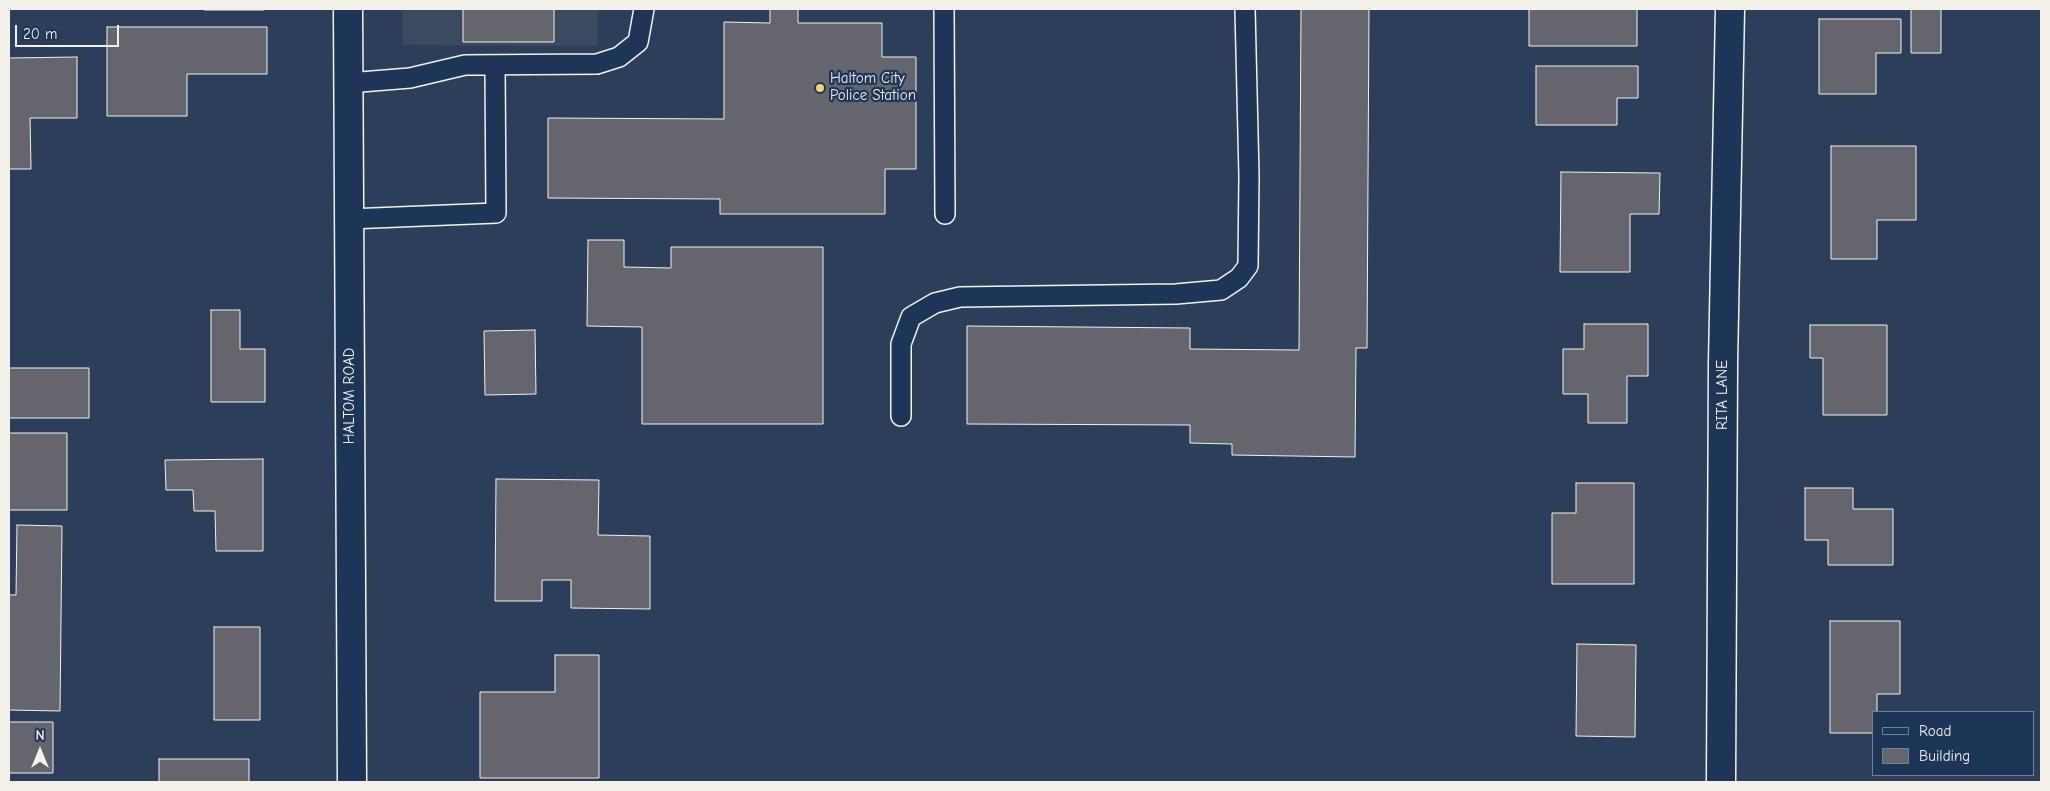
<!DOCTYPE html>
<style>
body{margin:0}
#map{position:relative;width:2050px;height:791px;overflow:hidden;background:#2b3f5b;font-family:"Comic Neue",sans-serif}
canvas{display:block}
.frame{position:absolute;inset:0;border:10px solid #f4f1e8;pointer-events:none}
.legend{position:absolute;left:1872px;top:711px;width:162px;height:65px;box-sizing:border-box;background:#1d3557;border:1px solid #738091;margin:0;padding:6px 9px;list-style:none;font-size:15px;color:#f4f1e8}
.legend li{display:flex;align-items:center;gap:10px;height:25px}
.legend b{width:25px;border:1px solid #738091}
.north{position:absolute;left:15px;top:726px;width:50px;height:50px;-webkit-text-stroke:4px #1d3557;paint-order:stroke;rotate:0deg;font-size:14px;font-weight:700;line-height:20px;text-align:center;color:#f4f1e8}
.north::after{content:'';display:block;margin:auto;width:18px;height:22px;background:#f4f1e8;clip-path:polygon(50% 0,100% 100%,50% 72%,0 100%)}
.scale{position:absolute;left:15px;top:25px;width:104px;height:22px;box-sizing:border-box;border:2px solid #f4f1e8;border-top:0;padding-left:6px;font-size:15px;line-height:18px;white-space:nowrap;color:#f4f1e8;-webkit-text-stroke:4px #1d3557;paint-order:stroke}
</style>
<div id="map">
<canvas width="2050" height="791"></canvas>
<div class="frame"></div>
<ul class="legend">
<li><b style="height:6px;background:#1d3557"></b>Road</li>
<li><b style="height:14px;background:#64656d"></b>Building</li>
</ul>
<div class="north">N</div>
<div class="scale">20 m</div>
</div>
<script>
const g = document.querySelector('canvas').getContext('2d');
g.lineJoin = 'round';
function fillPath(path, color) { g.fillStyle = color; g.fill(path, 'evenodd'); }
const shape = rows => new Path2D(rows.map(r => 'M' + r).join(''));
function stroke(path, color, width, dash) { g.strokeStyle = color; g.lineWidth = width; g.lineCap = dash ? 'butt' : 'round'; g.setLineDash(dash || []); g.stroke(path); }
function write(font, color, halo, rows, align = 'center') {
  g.font = font + ' "Comic Neue",sans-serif'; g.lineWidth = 4.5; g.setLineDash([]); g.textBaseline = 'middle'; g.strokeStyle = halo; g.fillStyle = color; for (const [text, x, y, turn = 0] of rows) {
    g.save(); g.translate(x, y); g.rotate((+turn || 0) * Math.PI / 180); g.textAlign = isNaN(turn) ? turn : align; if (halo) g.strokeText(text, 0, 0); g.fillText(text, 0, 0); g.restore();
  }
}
fillPath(shape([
 [403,9,598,9,598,46,402,45]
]), '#3c4a60');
const building = shape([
 [204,9,264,9,264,10,204,10,204,9],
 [463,9,554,9,554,42,463,42,463,9],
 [770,9,798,9,798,23,882,23,882,57,916,57,916,169,885,169,885,214,720,214,720,199,548,198,548,118,724,119,724,22,770,23,770,9],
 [1301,9,1369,9,1367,348,1356,348,1355,457,1232,455,1232,444,1190,443,1190,425,967,424,967,326,1190,328,1190,349,1299,350,1301,9],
 [1529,9,1637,9,1637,46,1529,46,1529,9],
 [1911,9,1941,9,1941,53,1911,53,1911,9],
 [1819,19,1901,19,1901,53,1876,53,1876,94,1819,94,1819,19],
 [107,27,267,27,267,74,187,74,187,116,107,116,107,27],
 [77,57,77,118,30,118,31,169,9,169,9,58,77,57],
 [1536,66,1638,66,1638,98,1617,98,1617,125,1536,125,1536,66],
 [1831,146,1916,146,1916,220,1877,220,1877,259,1831,259,1831,146],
 [1561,172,1660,173,1659,214,1630,214,1630,272,1560,272,1561,172],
 [588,240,624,240,624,267,671,268,671,247,823,247,823,424,642,424,642,327,587,326,588,240],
 [211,310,240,310,240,349,265,349,265,402,211,402,211,310],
 [1584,324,1648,324,1648,376,1627,376,1627,423,1588,423,1588,394,1563,394,1563,349,1584,349,1584,324],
 [1810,325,1887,325,1887,415,1823,415,1823,358,1810,358,1810,325],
 [535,330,536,394,485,395,484,331,535,330],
 [9,368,89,368,89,418,9,418,9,368],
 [9,433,67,433,67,510,9,510,9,433],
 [263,459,263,551,216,551,215,511,194,511,193,490,166,490,165,460,263,459],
 [496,479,599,480,598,535,650,536,650,609,571,608,571,580,542,580,542,601,495,601,496,479],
 [1576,483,1634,483,1634,584,1552,584,1552,513,1576,513,1576,483],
 [1805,488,1853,488,1853,509,1893,509,1893,565,1828,565,1828,540,1805,540,1805,488],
 [17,525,62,526,60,711,9,710,9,595,16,595,17,525],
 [1830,621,1900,621,1900,694,1877,694,1877,712,1874,712,1874,733,1830,733,1830,621],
 [214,627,260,627,260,720,214,720,214,627],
 [1577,644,1636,645,1635,737,1576,736,1577,644],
 [555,655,599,655,599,778,480,778,480,692,555,692,555,655],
 [9,722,53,722,53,773,9,773,9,722],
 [159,759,249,759,249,782,159,782,159,759]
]);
fillPath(building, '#64656d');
stroke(building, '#f4f1e8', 1);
const lane = shape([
 [944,9,945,214],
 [348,83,410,78,465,65,597,64,619,57,638,42,644,9],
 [349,219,496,213,495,65],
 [901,416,901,344,911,317,935,303,960,297,1176,294,1221,290,1239,278,1248,266,1249,176,1245,9]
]);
const street = shape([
 [1721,782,1723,364,1730,9]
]);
const secondary = shape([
 [348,9,352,782]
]);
stroke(lane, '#f4f1e8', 22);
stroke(street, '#f4f1e8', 31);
stroke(secondary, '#f4f1e8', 31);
stroke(lane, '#1d3557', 19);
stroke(street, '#1d3557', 28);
stroke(secondary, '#1d3557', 28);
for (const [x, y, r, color] of [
 [820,88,5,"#ffd166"]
]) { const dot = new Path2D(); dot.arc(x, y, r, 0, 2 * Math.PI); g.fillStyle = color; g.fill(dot); stroke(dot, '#1d3557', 2); }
write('15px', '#f4f1e8', '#1d3557', [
 ["Haltom City",830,79],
 ["Police Station",830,96]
], 'left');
write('15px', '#f4f1e8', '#1d3557', [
 ["RITA LANE",1723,395,-90],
 ["HALTOM ROAD",350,396,-90]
]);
</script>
